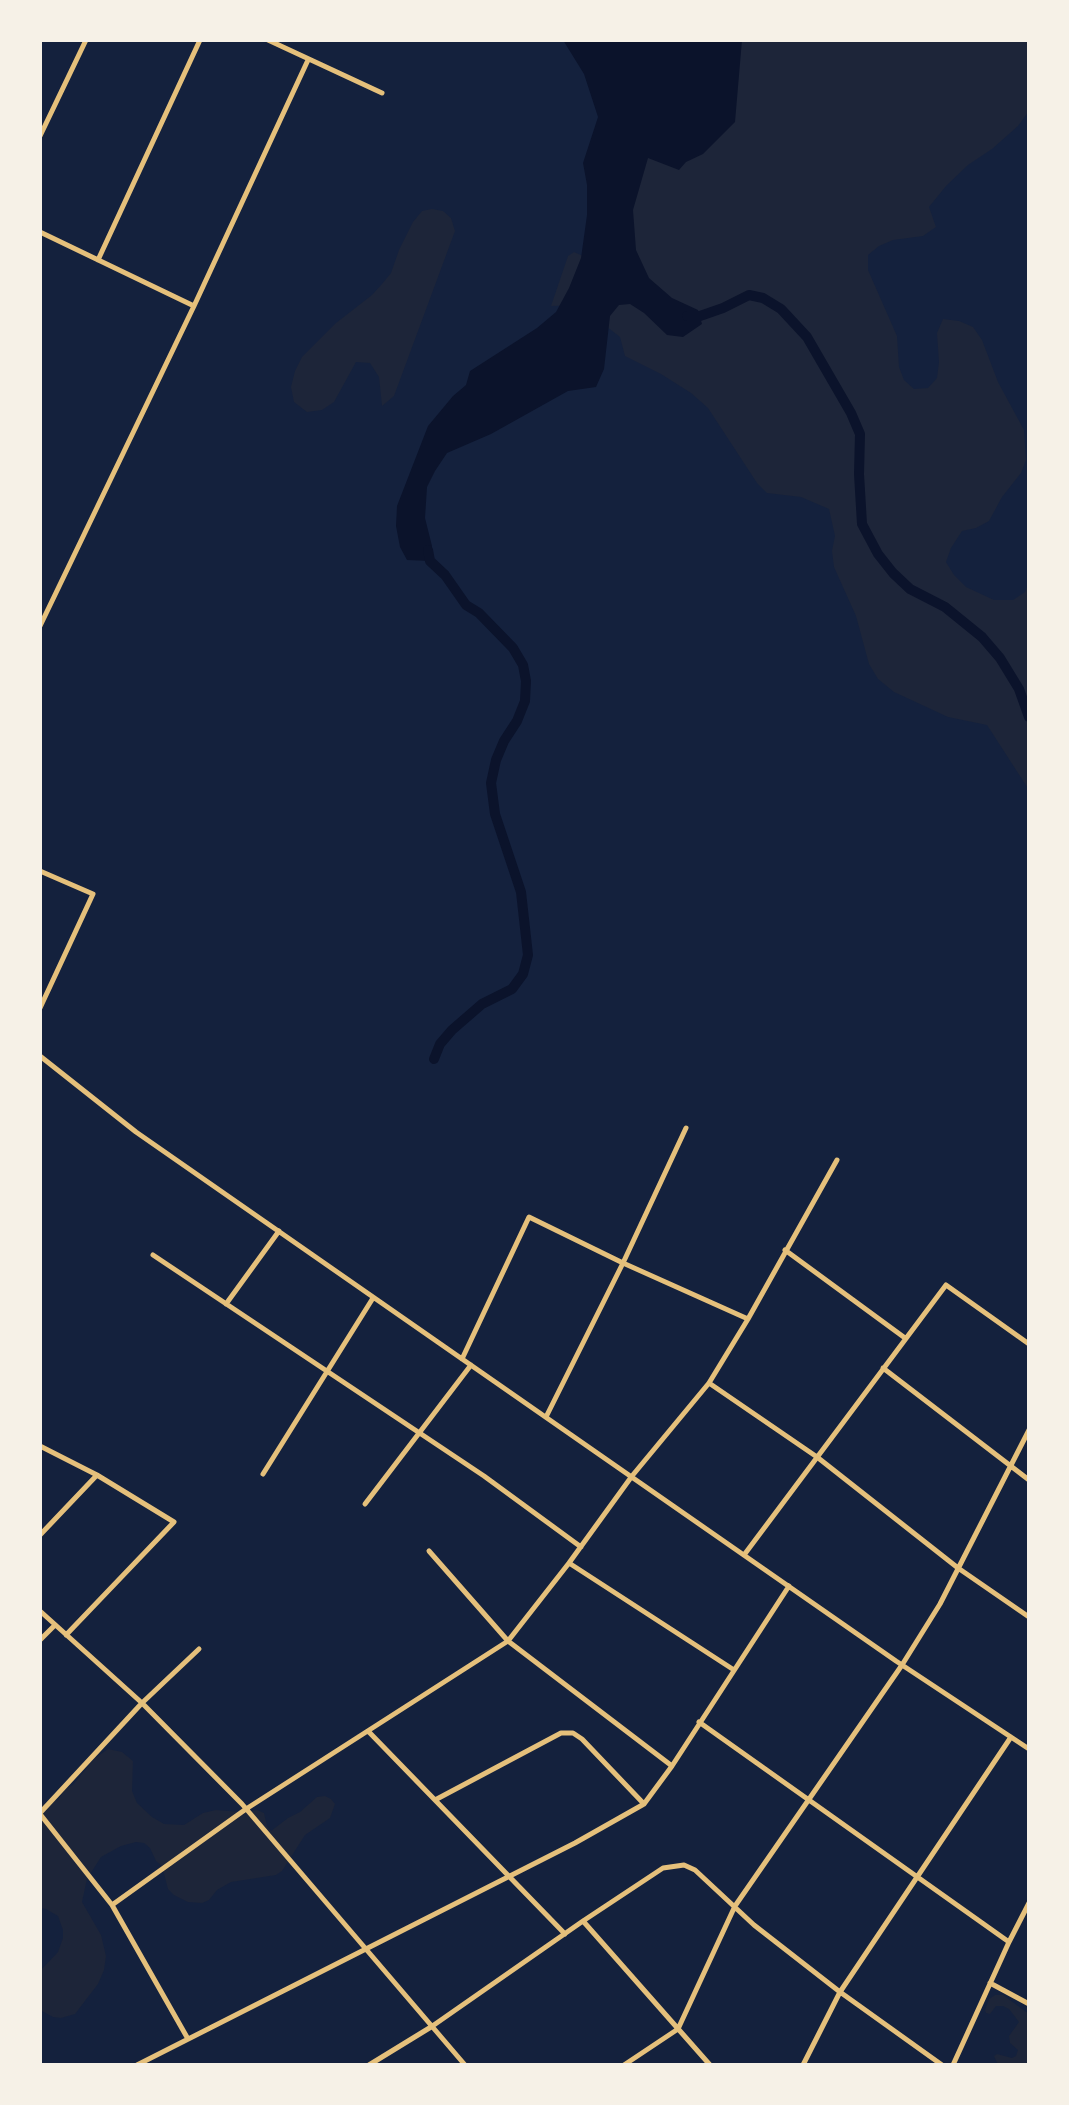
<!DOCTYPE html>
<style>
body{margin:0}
#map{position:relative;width:1069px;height:2105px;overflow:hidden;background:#14213d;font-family:"Work Sans",sans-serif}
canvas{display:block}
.frame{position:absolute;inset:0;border:42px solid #f6f1e7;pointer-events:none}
</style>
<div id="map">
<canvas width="1069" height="2105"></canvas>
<div class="frame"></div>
</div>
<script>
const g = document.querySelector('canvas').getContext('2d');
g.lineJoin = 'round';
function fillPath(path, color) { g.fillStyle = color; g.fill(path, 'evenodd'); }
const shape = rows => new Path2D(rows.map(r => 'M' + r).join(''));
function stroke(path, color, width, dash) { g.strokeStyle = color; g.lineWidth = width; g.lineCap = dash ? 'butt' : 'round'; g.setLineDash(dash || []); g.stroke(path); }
fillPath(shape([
 [686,40,1029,40,1029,111,1018,126,992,149,968,165,946,186,929,207,936,227,923,236,893,240,879,246,868,255,868,270,897,336,899,367,904,380,914,389,928,388,937,378,939,362,937,333,943,319,959,321,973,327,982,340,998,382,1024,430,1026,460,1021,473,1002,497,989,521,976,528,962,531,951,548,946,562,954,575,966,587,994,600,1013,600,1025,592,1029,582,1029,790,987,725,948,717,894,692,878,679,869,664,856,616,834,567,832,551,835,536,829,509,801,497,767,493,757,483,708,408,691,393,661,374,625,356,620,337,579,305,551,306,568,256,574,252,590,259,621,222],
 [432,209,443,211,451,218,455,231,394,396,382,406,379,377,370,363,356,362,334,402,322,410,307,412,294,402,291,387,295,371,302,357,336,323,372,295,382,284,391,273,399,250,413,222,422,211],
 [108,1749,122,1752,133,1761,132,1791,137,1803,152,1817,164,1824,184,1825,203,1813,216,1810,241,1812,257,1810,264,1813,267,1826,271,1831,288,1818,300,1812,317,1797,325,1796,331,1799,335,1804,330,1818,305,1835,282,1871,276,1875,231,1882,217,1890,209,1900,202,1903,188,1902,174,1895,168,1889,162,1866,156,1861,150,1848,144,1843,136,1842,121,1846,101,1857,87,1879,82,1902,101,1935,106,1956,104,1970,98,1984,75,2014,61,2018,53,2017,40,2010,40,1971,58,1952,63,1938,63,1930,58,1916,46,1909,40,1908,40,1805,58,1800,65,1789,73,1785,94,1759],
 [995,1995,1003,1995,1029,2014,1029,2065,998,2065,994,2056,997,2054,1012,2058,1016,2056,1018,2050,1010,2043,1009,2036,1019,2022,1009,2009,1003,2006,996,2006,990,2014,986,2013,985,2010,989,1999]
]), '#1d2539');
fillPath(shape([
 [563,40,742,40,735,122,703,154,686,162,679,170,648,158,633,210,636,250,649,278,672,298,698,310,702,324,683,337,667,335,644,313,630,304,619,305,610,316,604,369,596,387,568,391,491,434,447,453,435,471,427,487,425,518,432,546,430,561,407,560,400,547,396,526,397,506,428,426,453,396,466,385,470,371,537,328,556,312,569,288,581,258,587,215,587,185,583,163,598,117,584,74]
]), '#0b132b');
stroke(shape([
 [687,316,700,316,723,308,749,295,763,298,781,309,807,337,851,413,860,434,859,474,862,524,878,554,893,573,910,589,945,607,982,637,1000,658,1019,689,1029,717],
 [428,550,430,561,445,575,466,605,479,613,513,648,523,665,526,681,525,701,517,721,504,741,496,760,491,783,495,814,521,892,528,955,523,974,512,989,482,1004,452,1030,440,1044,434,1059]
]), '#0b132b', 10);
stroke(shape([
 [268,40,382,93],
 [40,136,86,40],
 [40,232,194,306],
 [98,260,200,40],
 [40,626,194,306,308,60],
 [40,871,93,894,40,1008],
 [40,1056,136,1132,896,1661,1029,1749],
 [785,1250,905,1338],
 [153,1255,484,1476,581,1547],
 [226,1304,279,1231],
 [462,1359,529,1217,623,1263,748,1319],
 [883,1368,1029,1480],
 [709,1383,817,1457,958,1568,1029,1617],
 [546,1417,623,1263,686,1128],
 [40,1446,97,1475,174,1522,66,1635],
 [263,1474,373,1298],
 [365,1504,471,1365],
 [40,1535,97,1475],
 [429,1551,508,1641,672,1766],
 [744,1555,946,1285,1029,1344],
 [569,1563,734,1670],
 [40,1611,142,1703,242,1804,465,2065],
 [40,1640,55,1625],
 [699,1722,1009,1942],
 [368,1731,565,1934],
 [435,1800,561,1733,573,1733,582,1739,644,1804],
 [40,1813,142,1703,199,1649],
 [40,1814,112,1905,188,2039],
 [112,1905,246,1809,508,1641,569,1563,632,1476,709,1383,748,1319,837,1160],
 [583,1921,710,2065],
 [990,1983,1029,2004],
 [137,2065,575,1843,644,1804,672,1766,789,1586],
 [369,2065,431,2027,583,1921,663,1868,684,1865,695,1870,754,1925,840,1992,942,2065],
 [624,2065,678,2029,735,1906,902,1665,940,1604,1029,1430],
 [803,2065,840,1992,1011,1737],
 [953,2065,1009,1942,1029,1903]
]), '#e5c07b', 5);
</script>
